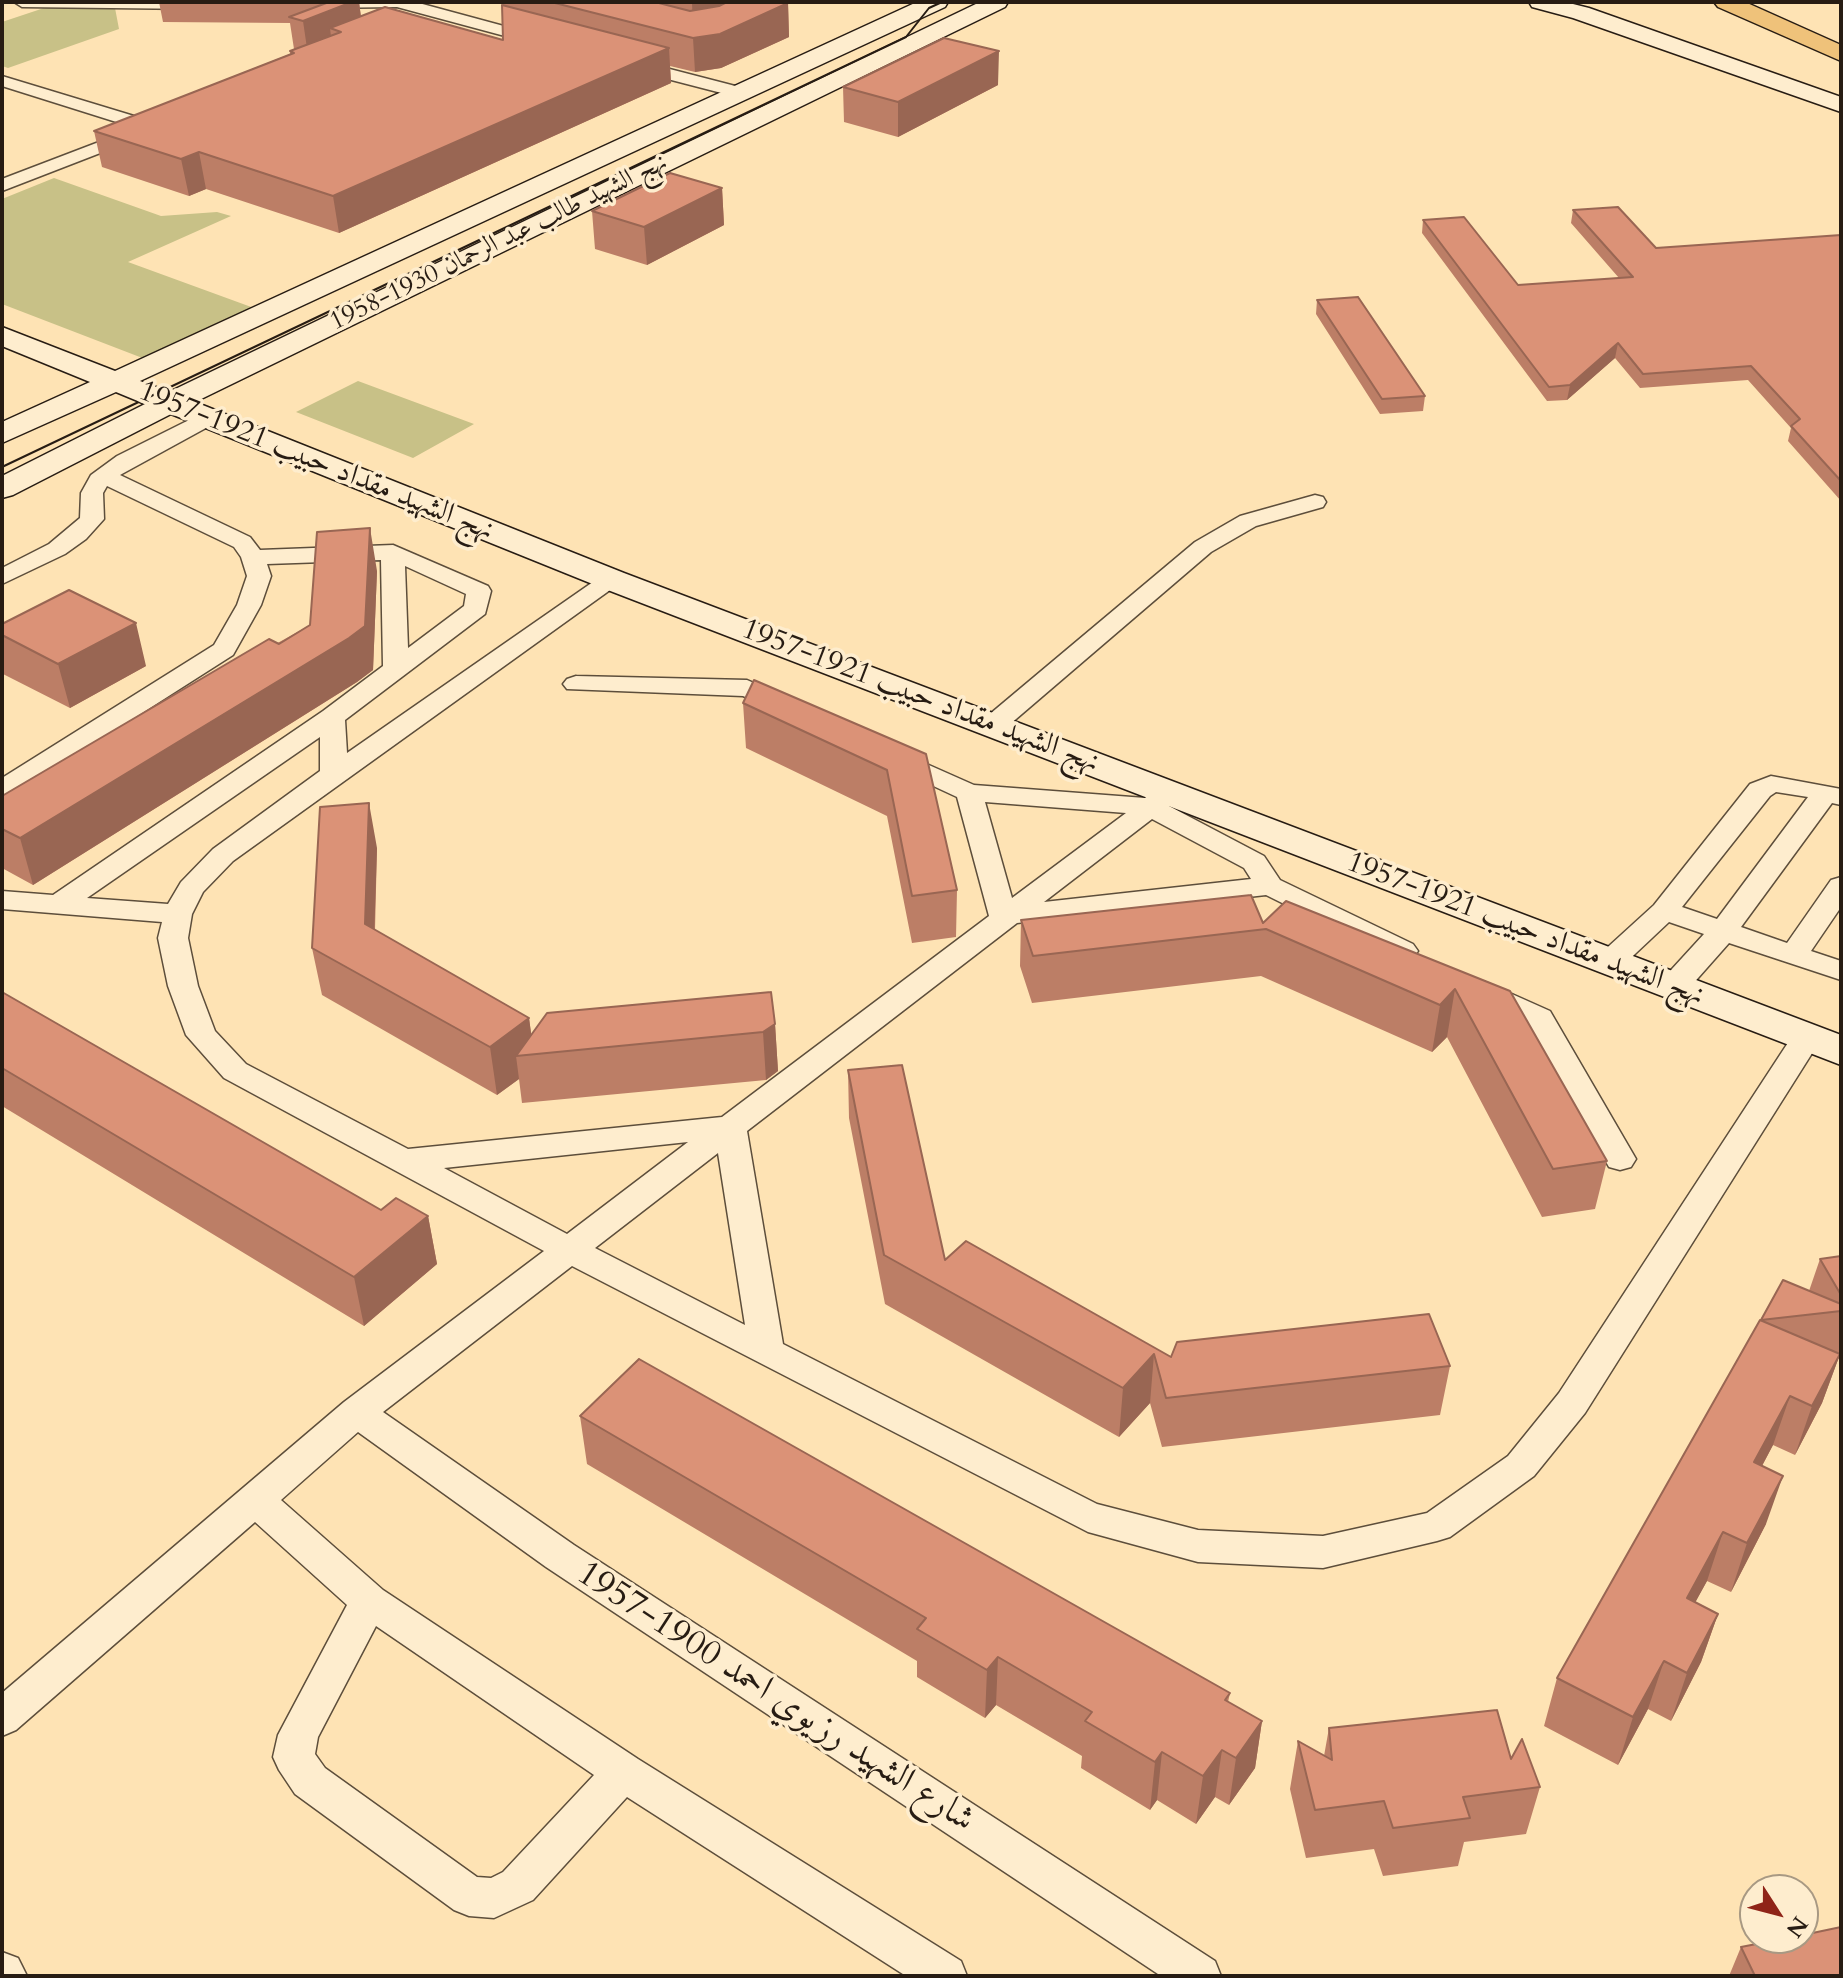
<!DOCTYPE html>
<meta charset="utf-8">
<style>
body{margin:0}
#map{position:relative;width:1843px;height:1978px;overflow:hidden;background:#fee3b4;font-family:Cardo,serif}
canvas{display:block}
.frame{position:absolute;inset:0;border:4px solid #271c13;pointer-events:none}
.north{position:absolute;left:1739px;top:1874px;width:80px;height:80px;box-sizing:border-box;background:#feedce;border:2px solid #a89983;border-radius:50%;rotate:126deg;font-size:22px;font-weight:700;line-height:32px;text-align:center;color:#271c13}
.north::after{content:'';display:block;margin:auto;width:28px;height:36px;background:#8f2418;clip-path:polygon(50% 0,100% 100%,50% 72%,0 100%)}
</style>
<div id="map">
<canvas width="1843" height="1978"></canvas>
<div class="frame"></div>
<div class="north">N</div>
</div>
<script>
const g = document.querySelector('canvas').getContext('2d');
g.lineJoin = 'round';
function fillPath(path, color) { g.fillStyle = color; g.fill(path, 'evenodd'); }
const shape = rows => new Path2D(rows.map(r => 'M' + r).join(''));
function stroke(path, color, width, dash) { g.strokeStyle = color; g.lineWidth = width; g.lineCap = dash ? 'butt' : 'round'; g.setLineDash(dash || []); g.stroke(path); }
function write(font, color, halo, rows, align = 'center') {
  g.font = font + ' Cardo,Amiri,serif'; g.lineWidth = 7; g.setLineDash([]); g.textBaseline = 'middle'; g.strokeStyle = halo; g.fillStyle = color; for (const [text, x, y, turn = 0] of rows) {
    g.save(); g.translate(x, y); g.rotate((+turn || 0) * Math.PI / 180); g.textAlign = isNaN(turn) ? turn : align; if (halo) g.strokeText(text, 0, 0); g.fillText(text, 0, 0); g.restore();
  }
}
fillPath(shape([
 [47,7,115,8,119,29,8,68,2,66,2,22],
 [54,178,161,216,217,212,231,216,128,262,254,308,145,359,2,304,2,199],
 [358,381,474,424,413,458,296,412]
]), '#c8c187');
const street = shape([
 [14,2,205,2,207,4,199,9,22,7,14,2],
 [415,2,548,38,550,41,542,46,397,7,319,8,311,3,415,2],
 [631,59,743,88,746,92,737,97,625,68,623,64,631,59],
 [2,76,157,123,160,127,151,132,145,131,2,86,2,76],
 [133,129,139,130,142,134,139,138,2,191,2,179,133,129],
 [207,411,218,418,215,423,120,475,250,537,260,550,393,545,488,586,491,591,485,614,345,720,347,753,603,575,621,575,624,580,233,861,203,892,192,914,188,938,198,986,215,1031,246,1064,408,1149,722,1117,989,916,957,797,886,764,882,758,886,752,895,750,974,785,1145,798,1160,786,1180,786,1184,792,1169,806,1264,856,1280,880,1413,944,1418,951,1413,958,1403,960,1393,958,1266,895,1017,923,747,1131,783,1344,1097,1504,1198,1530,1323,1536,1427,1513,1508,1456,1559,1393,1795,1032,1806,1029,1817,1032,1821,1039,1585,1413,1534,1476,1450,1537,1437,1541,1323,1568,1198,1562,1088,1532,572,1266,383,1412,574,1545,1215,1961,1221,1976,1161,1976,546,1567,358,1432,281,1500,383,1590,638,1759,961,1961,967,1976,906,1976,627,1797,533,1900,494,1918,469,1916,454,1910,295,1794,279,1770,273,1757,278,1735,347,1605,255,1522,16,1730,2,1736,2,1693,344,1402,544,1251,224,1078,186,1035,168,986,158,938,162,922,2,909,2,891,53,895,323,711,383,666,381,560,267,564,271,576,261,605,233,655,12,796,2,798,2,778,214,645,237,605,247,576,241,557,234,547,107,486,103,493,104,519,86,539,65,554,2,584,2,568,49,544,80,518,81,493,91,475,117,456,207,411],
 [405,566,466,594,464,606,408,648,405,566],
 [320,737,320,771,213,849,181,882,168,904,87,898,320,737],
 [985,802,1126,813,1012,898,985,802],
 [1152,819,1244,868,1251,879,1044,902,1152,819],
 [688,1142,567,1234,444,1168,688,1142],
 [718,1153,745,1325,595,1248,718,1153],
 [376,1626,594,1775,503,1872,491,1878,477,1877,325,1768,315,1754,318,1737,376,1626],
 [1315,495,1323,497,1326,502,1323,507,1256,526,1211,552,1002,731,984,731,980,725,984,719,1195,542,1240,516,1315,495],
 [576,676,747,680,795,701,799,706,795,711,786,714,743,696,567,689,563,684,567,679,576,676],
 [1771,776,1841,789,1841,805,1832,803,1741,927,1787,943,1831,880,1841,877,1841,907,1811,951,1841,961,1841,980,1729,943,1683,995,1672,998,1661,995,1657,988,1661,981,1704,934,1669,922,1618,970,1608,972,1598,970,1593,963,1598,956,1654,905,1750,784,1771,776],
 [1776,792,1808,797,1717,919,1682,907,1770,796,1776,792],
 [1485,982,1550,1011,1636,1159,1631,1167,1620,1170,1609,1167,1528,1025,1474,999,1470,992,1474,985,1485,982],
 [2,1952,18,1958,27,1976,2,1976,2,1952]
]);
const secondary = shape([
 [917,2,948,2,945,7,140,381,169,392,980,2,1008,2,1005,7,195,402,624,573,1841,1035,1841,1065,600,587,171,414,13,495,2,498,2,476,145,404,116,392,2,443,2,422,90,382,2,346,2,327,115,371,917,2],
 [1529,2,1565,2,1589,8,1841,97,1841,112,1573,18,1532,7,1529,2]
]);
const highway = shape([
 [1714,2,1745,2,1841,45,1841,61,1718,7,1714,2]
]);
stroke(street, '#5d4e3b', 3);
stroke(secondary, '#271c13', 3);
stroke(highway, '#271c13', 3);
fillPath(street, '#feedce');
fillPath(secondary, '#feedce');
fillPath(highway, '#efc27a');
stroke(shape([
 [2,467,906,37,929,8,942,2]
]), '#271c13', 2);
fillPath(shape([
 [159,2,359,2,361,17,503,40,503,2,722,2,722,4,788,3,789,37,721,68,695,72,670,66,671,83,339,233,206,189,189,196,102,167,94,131,290,54,290,51,294,49,290,23,163,22],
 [998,85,898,137,844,122,843,87],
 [722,188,724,225,647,265,595,249,592,211],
 [1573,210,1656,248,1841,235,1841,501,1788,441,1791,428,1748,380,1640,388,1615,358,1567,400,1547,401,1422,233,1423,220,1518,285,1619,278,1571,223],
 [1317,300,1425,396,1423,411,1380,414,1316,314],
 [377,571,373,670,357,682,33,885,2,868,2,796,310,625],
 [2,624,146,666,70,708,3,674,2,668],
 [743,703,926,754,957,890,956,937,912,943,887,816,746,748],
 [377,848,375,930,529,1018,531,1034,775,1024,778,1071,766,1080,522,1103,519,1079,497,1095,322,995,312,948],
 [1021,920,1263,923,1510,991,1607,1161,1595,1209,1542,1217,1447,1037,1432,1052,1261,976,1032,1003,1020,966],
 [2,992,381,1210,428,1216,437,1264,364,1326,2,1106],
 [848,1070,945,1260,1171,1357,1450,1366,1440,1415,1162,1447,1150,1403,1119,1437,885,1304,849,1118],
 [1841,1256,1841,1357,1839,1357,1822,1403,1795,1455,1773,1445,1762,1466,1766,1524,1731,1592,1707,1581,1695,1602,1718,1614,1701,1662,1671,1721,1648,1709,1618,1765,1544,1726,1557,1678,1783,1280,1809,1291,1820,1259],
 [580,1416,1230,1693,1228,1702,1262,1721,1255,1768,1229,1805,1215,1797,1196,1824,1157,1800,1150,1810,1081,1768,1082,1756,996,1705,985,1718,917,1677,917,1661,587,1464],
 [1329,1728,1540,1787,1526,1834,1464,1842,1458,1866,1383,1876,1374,1849,1306,1858,1290,1789,1298,1741,1324,1756],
 [1741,1947,1841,1976,1729,1976]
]), '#bc7e66');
fillPath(shape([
 [349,2,359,2,363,33,341,32,330,28,332,45,308,55,303,21],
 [692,2,722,2,723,20,693,29],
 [788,3,789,37,721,68,695,72,693,38],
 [669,48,671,83,339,233,333,196],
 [999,51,998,85,898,137,898,102],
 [199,152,206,189,189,196,181,159],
 [722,188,724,225,647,265,644,227],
 [1618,343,1615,358,1567,400,1570,385],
 [370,528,377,571,373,670,357,682,33,885,20,838,349,638],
 [136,623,146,666,70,708,58,664],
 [369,803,377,848,373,971,365,924],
 [1455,989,1447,1037,1432,1052,1440,1005],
 [529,1018,534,1054,516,1056,519,1079,497,1095,490,1047],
 [775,1024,778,1071,766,1080,763,1032],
 [428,1216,437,1264,364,1326,354,1277],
 [1154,1354,1150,1403,1119,1437,1123,1388],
 [1840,1354,1822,1403,1795,1455,1812,1406],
 [1790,1396,1773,1445,1738,1511,1754,1462],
 [1783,1476,1766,1524,1731,1592,1747,1543],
 [1723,1532,1707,1581,1671,1647,1687,1598],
 [1718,1614,1701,1662,1671,1721,1687,1673],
 [998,1657,996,1705,985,1718,987,1670],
 [1664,1661,1648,1709,1618,1765,1633,1717],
 [1262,1721,1255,1768,1229,1805,1236,1758],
 [1222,1750,1215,1797,1196,1824,1203,1776],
 [1162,1752,1157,1800,1150,1810,1155,1762]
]), '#996653');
const building = shape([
 [329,2,352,2,303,21,289,17,329,2],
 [551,2,655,2,690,11,719,6,727,2,782,2,788,3,720,34,693,38,551,2],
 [502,5,669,48,333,196,199,152,181,159,94,131,294,53,290,51,341,32,330,28,385,7,503,40,502,5],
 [944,38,999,51,898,102,843,87,944,38],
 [670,173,722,188,644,227,592,211,670,173],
 [1618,207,1656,248,1841,235,1841,481,1791,426,1800,419,1751,366,1643,374,1618,343,1570,385,1549,387,1423,220,1464,217,1518,285,1633,277,1573,210,1618,207],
 [1358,297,1425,396,1382,399,1317,300,1358,297],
 [370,528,365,626,349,638,20,838,2,829,2,796,269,639,279,644,310,625,317,532,370,528],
 [69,590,136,623,58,664,2,635,2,624,69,590],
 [754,680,926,754,957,890,912,896,887,770,743,703,754,680],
 [369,803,365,924,529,1018,490,1047,312,948,320,807,369,803],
 [1251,895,1263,923,1286,901,1510,991,1607,1161,1553,1169,1455,989,1440,1005,1266,929,1033,956,1021,920,1251,895],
 [2,992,381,1210,396,1198,428,1216,354,1277,2,1068,2,992],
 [771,992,775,1024,763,1032,516,1056,547,1013,771,992],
 [902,1065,945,1260,966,1241,1171,1357,1177,1342,1429,1314,1450,1366,1166,1398,1154,1354,1123,1388,884,1255,848,1070,902,1065],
 [1841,1256,1841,1295,1820,1259,1841,1256],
 [1783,1280,1841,1304,1841,1311,1761,1320,1783,1280],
 [1760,1320,1840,1354,1812,1406,1790,1396,1754,1462,1783,1476,1747,1543,1723,1532,1687,1598,1718,1614,1687,1673,1664,1661,1633,1717,1557,1678,1760,1320],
 [639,1359,1230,1693,1225,1700,1262,1721,1236,1758,1222,1750,1203,1776,1162,1752,1155,1762,1085,1721,1092,1712,998,1657,987,1670,917,1629,926,1618,580,1416,639,1359],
 [1497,1710,1511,1759,1522,1739,1540,1787,1463,1797,1470,1818,1393,1828,1384,1801,1315,1810,1298,1741,1332,1760,1329,1728,1497,1710],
 [1841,1927,1841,1976,1755,1976,1741,1947,1787,1938,1803,1938,1803,1935,1841,1927]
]);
fillPath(building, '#db9277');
stroke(building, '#996653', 2);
write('26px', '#271c13', '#feedce', [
 ["نهج الشهيد طالب عبد الرحمان 1930-1958",499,243,-26]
]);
write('30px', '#271c13', '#feedce', [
 ["نهج الشهيد مقداد حبيب 1921-1957",316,462,22],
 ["نهج الشهيد مقداد حبيب 1921-1957",920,697,21],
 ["نهج الشهيد مقداد حبيب 1921-1957",1525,930,21]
]);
write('36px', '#271c13', '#feedce', [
 ["شارع الشهيد رزيوي احمد 1900-1957",775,1698,33]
]);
</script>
